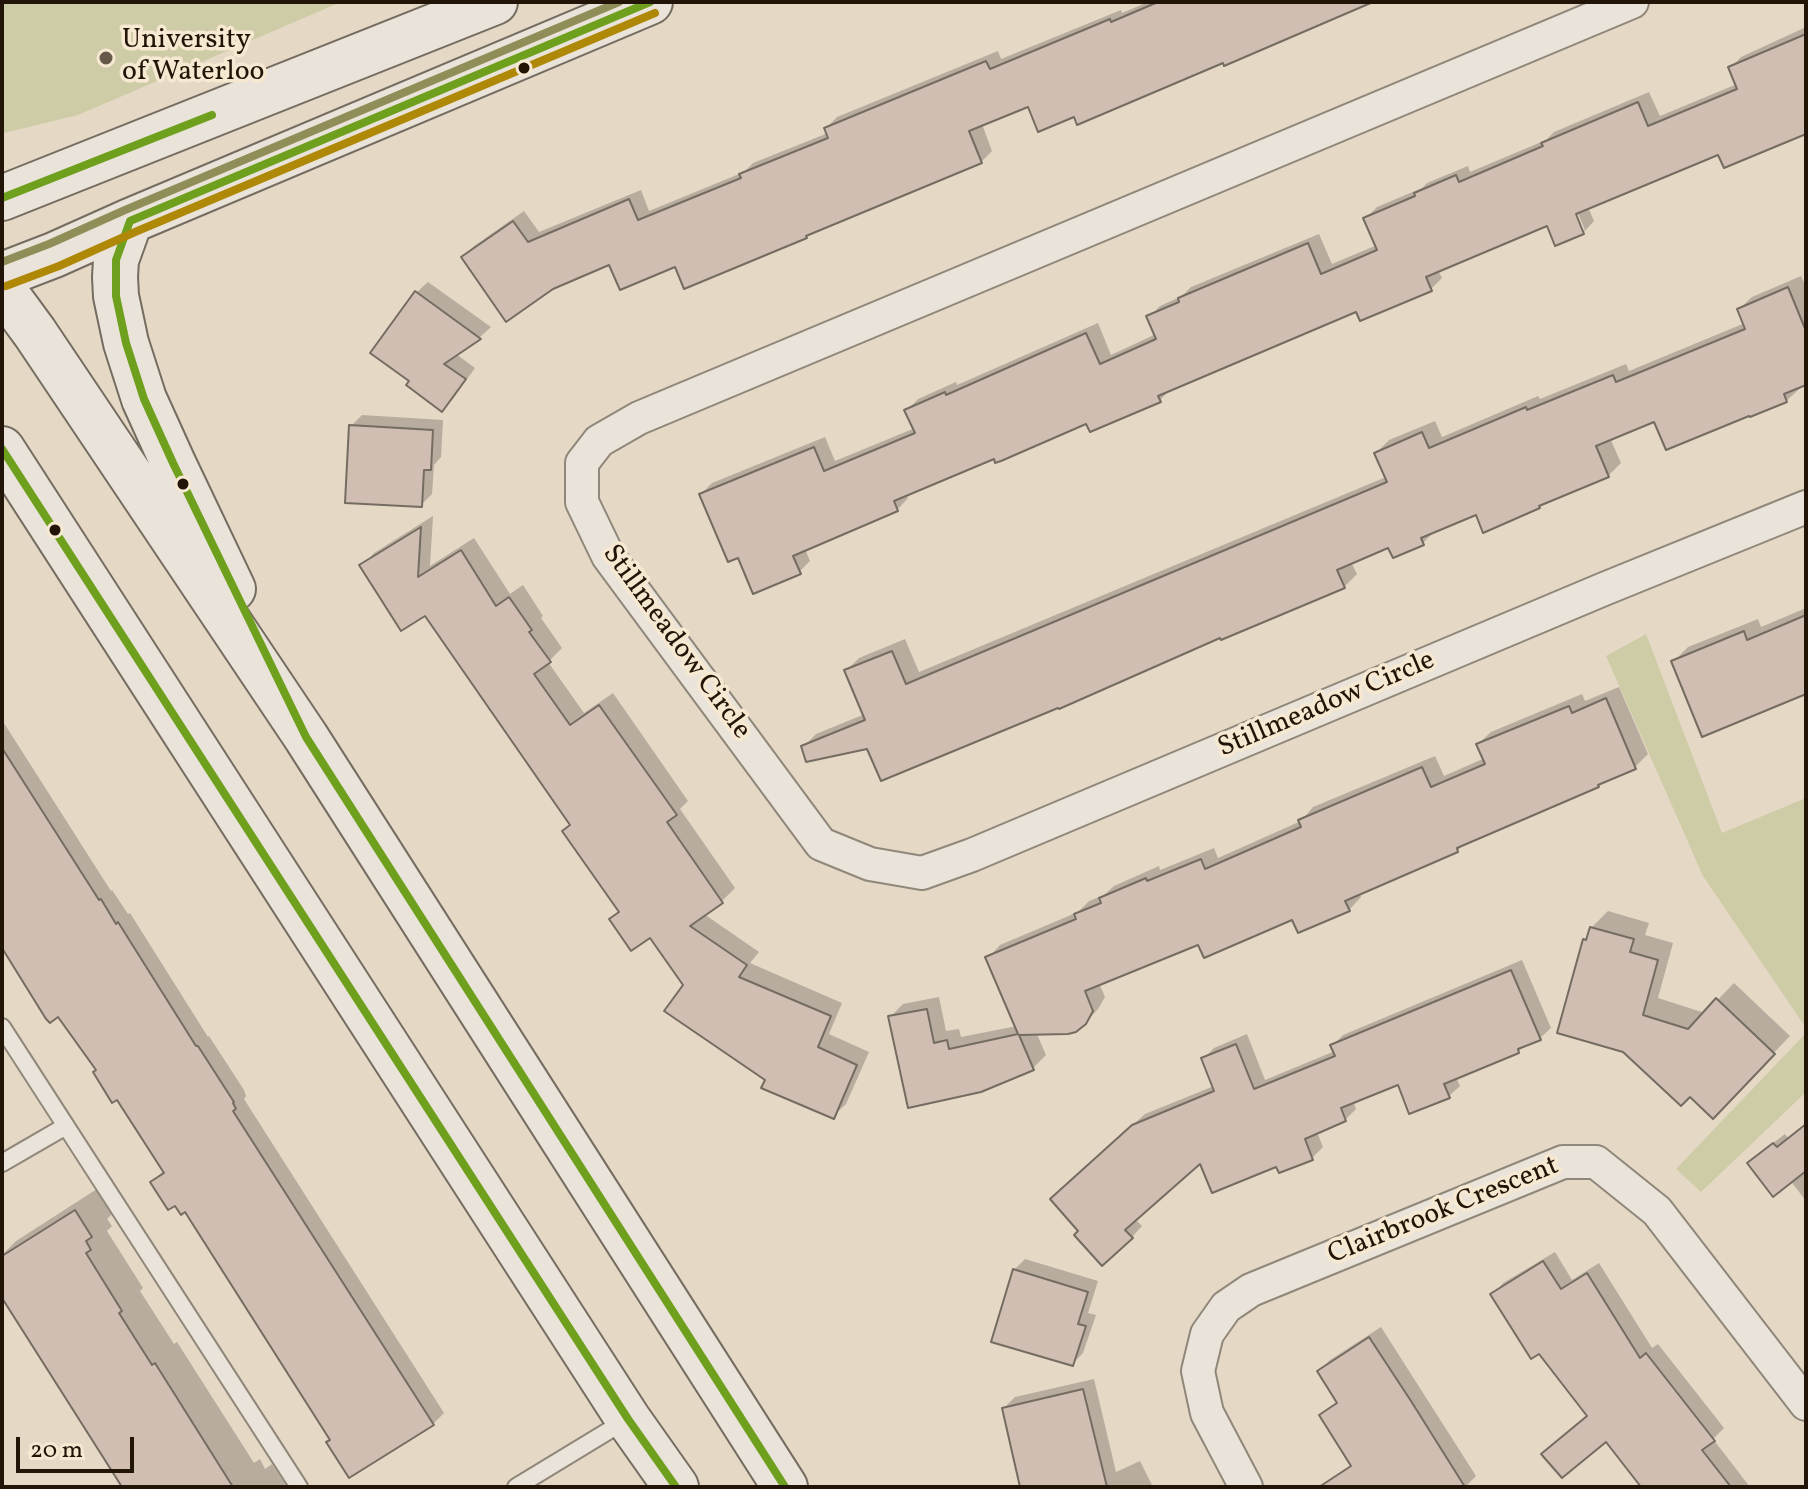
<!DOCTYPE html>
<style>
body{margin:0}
#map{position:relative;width:1808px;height:1489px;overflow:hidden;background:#e5d8c5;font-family:Vollkorn,serif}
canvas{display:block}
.frame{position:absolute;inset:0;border:4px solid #221407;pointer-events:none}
.scale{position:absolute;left:16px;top:1437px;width:118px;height:36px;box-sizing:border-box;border:4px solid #221407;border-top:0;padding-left:10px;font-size:24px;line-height:28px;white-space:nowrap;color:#221407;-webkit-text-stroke:6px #f7e8d1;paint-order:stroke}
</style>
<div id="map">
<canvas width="1808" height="1489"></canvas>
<div class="frame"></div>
<div class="scale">20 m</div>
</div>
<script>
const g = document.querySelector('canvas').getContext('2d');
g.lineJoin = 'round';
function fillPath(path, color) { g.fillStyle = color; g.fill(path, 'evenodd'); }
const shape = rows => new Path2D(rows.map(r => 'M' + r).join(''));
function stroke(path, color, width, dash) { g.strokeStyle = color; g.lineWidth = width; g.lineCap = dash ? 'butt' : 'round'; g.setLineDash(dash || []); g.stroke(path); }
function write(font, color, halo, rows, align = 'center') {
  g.font = font + ' Vollkorn,serif'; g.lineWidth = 7; g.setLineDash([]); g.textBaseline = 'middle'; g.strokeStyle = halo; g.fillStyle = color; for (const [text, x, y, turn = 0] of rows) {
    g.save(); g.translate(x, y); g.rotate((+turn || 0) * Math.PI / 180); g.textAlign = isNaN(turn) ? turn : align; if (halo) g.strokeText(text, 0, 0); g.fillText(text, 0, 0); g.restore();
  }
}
fillPath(shape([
 [2,2,341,2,78,115,4,133,2,132],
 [1646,634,1722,833,1806,798,1806,1028,1703,876,1606,656],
 [1806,1033,1806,1092,1701,1192,1676,1169]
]), '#cecba7');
fillPath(shape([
 [1148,2,1368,2,1224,60,1075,115,1029,105,982,124,992,151,981,162,810,232,806,236,685,286,676,264,463,257,474,246,524,211,539,232,641,190,649,211,744,172,753,163,828,133,826,128,837,117,998,51,1001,59,1121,10,1122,13],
 [1806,27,1806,132,1719,152,1588,207,1594,221,1583,233,1548,223,1438,270,1442,278,1431,289,1358,310,1171,389,1160,400,1088,421,995,456,906,494,908,498,897,510,805,549,810,561,799,572,739,556,701,494,712,483,825,437,835,461,915,428,907,410,918,399,956,382,957,385,1098,323,1111,355,1156,334,1149,317,1160,306,1182,296,1191,287,1319,234,1332,264,1377,245,1366,218,1377,207,1422,188,1427,183,1468,166,1470,172,1546,140,1554,132,1649,92,1660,116,1737,84,1730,68,1741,57],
 [1574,204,1585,230,1580,230,1570,206],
 [1801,276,1806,287,1806,383,1786,401,1656,419,1610,438,1621,463,1608,476,1543,502,1539,507,1477,512,1435,531,1422,544,1390,545,1351,562,1357,574,1344,587,868,746,803,747,816,734,865,714,846,671,859,658,905,639,919,672,1386,477,1376,453,1389,440,1435,421,1442,437,1538,396,1540,399,1626,364,1629,371,1745,323,1739,309,1752,297],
 [428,282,491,327,480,337,456,354,475,368,453,399,442,410,417,292],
 [362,415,443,420,441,457,434,465,432,494,421,505,351,426],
 [433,516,430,566,474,538,510,594,523,585,543,616,541,618,562,648,548,662,584,713,613,693,688,801,680,809,735,888,722,901,704,914,759,952,750,963,842,1003,829,1034,869,1052,846,1104,833,1116,767,1080,685,985,650,935,611,919,620,910,571,824,426,613,362,566,374,553],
 [1806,608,1806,695,1794,700,1793,697,1674,661,1688,647,1758,619,1761,627],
 [1619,687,1648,754,1635,767,1602,781,1598,786,1466,842,1457,851,1360,893,1361,897,1349,910,1293,918,1199,942,1099,983,1105,997,1098,1009,1085,1023,1036,1032,1046,1055,1033,1068,980,1090,890,1017,903,1004,939,997,946,1031,959,1029,961,1037,1017,1026,988,958,1000,945,1078,912,1089,901,1104,895,1114,886,1159,866,1160,870,1214,848,1218,858,1301,821,1313,807,1435,756,1444,776,1485,758,1478,744,1491,732,1582,694,1585,701],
 [2,720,111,891,112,890,128,914,130,913,208,1037,209,1036,244,1090,246,1096,244,1099,444,1413,433,1424,332,1439,186,1209,152,1182,164,1170,2,919],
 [1608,911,1649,923,1645,935,1673,943,1658,998,1705,1013,1734,983,1790,1036,1713,1116,1585,940,1589,936,1591,928],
 [1522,960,1551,1028,1540,1038,1525,1044,1518,1052,1456,1077,1460,1086,1449,1096,1399,1082,1353,1101,1356,1109,1345,1120,1317,1132,1323,1147,1312,1158,1280,1171,1277,1165,1201,1160,1135,1219,1142,1226,1132,1237,1081,1231,1063,1188,1145,1114,1214,1086,1203,1059,1214,1048,1247,1034,1265,1080,1335,1051,1332,1046,1343,1035],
 [1806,1124,1806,1201,1790,1180,1749,1164,1760,1153,1785,1134,1788,1138],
 [97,1189,113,1213,107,1219,112,1226,107,1231,143,1288,140,1291,174,1344,177,1342,254,1463,260,1459,265,1469,272,1464,287,1487,124,1487,2,1294,2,1255,16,1241],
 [1555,1252,1572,1280,1599,1263,1652,1348,1658,1344,1724,1428,1713,1439,1750,1487,1643,1487,1493,1294,1503,1283],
 [1025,1259,1098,1281,1088,1313,1096,1315,1083,1353,1072,1364,1014,1270],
 [1381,1327,1476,1476,1465,1487,1357,1487,1353,1465,1321,1416,1338,1401,1319,1371,1330,1360],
 [1094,1379,1116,1472,1140,1461,1153,1487,1035,1487,1004,1408,1015,1397]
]), '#0003');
const building = shape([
 [1158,2,1373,2,1224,66,1223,63,1077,125,1074,117,1038,132,1028,107,969,131,982,163,806,236,807,238,684,289,675,267,620,290,609,265,553,289,506,322,461,257,513,221,528,242,629,199,638,220,741,178,739,174,828,138,824,128,986,61,990,69,1110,19,1111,22,1158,2],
 [1806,34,1806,134,1724,168,1718,155,1576,214,1584,234,1555,246,1547,226,1426,277,1432,291,1360,321,1356,312,1158,396,1161,402,1090,432,1086,424,1001,461,995,463,994,459,894,501,898,511,793,556,801,574,753,594,738,558,728,562,699,494,814,447,824,471,915,433,904,410,945,392,946,395,1086,333,1100,364,1156,339,1146,316,1179,302,1178,298,1308,243,1321,274,1377,250,1363,218,1415,196,1414,193,1456,175,1459,182,1543,146,1541,143,1638,102,1648,126,1737,89,1728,67,1806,34],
 [1788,287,1806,331,1806,385,1784,394,1787,402,1750,417,1749,416,1666,450,1654,422,1596,446,1609,477,1539,506,1540,508,1483,533,1476,515,1421,538,1424,545,1393,558,1388,548,1337,570,1345,588,1221,640,1220,638,1059,709,1058,708,881,781,867,749,806,762,801,746,865,720,844,670,892,651,906,684,1387,482,1374,453,1422,432,1429,448,1526,407,1527,410,1613,375,1616,382,1745,329,1737,309,1788,287],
 [415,291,481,339,444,364,466,379,442,412,406,385,409,381,370,353,415,291],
 [349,425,433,430,431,470,424,470,422,507,345,503,349,425],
 [421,527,418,577,461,550,496,606,509,597,532,630,529,632,551,662,534,674,570,725,599,705,677,815,667,822,723,903,690,926,747,965,739,977,831,1016,818,1047,857,1065,834,1119,761,1088,765,1080,664,1011,683,985,650,938,631,951,609,919,619,912,562,831,570,825,425,616,401,631,359,565,421,527],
 [1806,615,1806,694,1702,737,1671,661,1744,631,1747,640,1806,615],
 [1606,698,1636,769,1598,785,1599,787,1457,848,1458,852,1345,901,1350,911,1298,933,1292,920,1204,958,1198,945,1085,991,1093,1011,1086,1024,1076,1032,1068,1034,1019,1035,1034,1070,981,1092,908,1108,888,1016,927,1009,934,1043,947,1040,949,1049,1018,1034,985,957,1076,919,1074,914,1101,903,1099,898,1146,878,1147,881,1201,859,1205,869,1301,827,1298,820,1422,767,1431,787,1485,764,1476,744,1569,706,1572,713,1606,698],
 [2,748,99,900,101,899,116,924,118,922,196,1046,198,1046,234,1102,233,1103,236,1109,233,1111,434,1425,349,1478,326,1442,330,1440,185,1212,181,1215,175,1206,168,1210,150,1182,164,1173,117,1100,112,1103,93,1072,96,1070,58,1017,50,1023,46,1019,2,948,2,748],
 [1590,927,1634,939,1630,952,1658,960,1643,1015,1688,1029,1716,998,1775,1054,1713,1119,1690,1097,1681,1106,1623,1052,1557,1033,1583,939,1586,940,1590,927],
 [1511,970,1541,1040,1518,1049,1519,1053,1444,1084,1450,1098,1409,1114,1398,1085,1341,1108,1346,1121,1305,1139,1313,1160,1279,1173,1276,1167,1212,1193,1200,1164,1125,1230,1133,1238,1102,1266,1074,1235,1078,1231,1050,1199,1132,1125,1214,1091,1201,1058,1236,1044,1254,1089,1335,1056,1330,1045,1511,970],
 [1806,1124,1806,1171,1773,1197,1747,1163,1773,1143,1777,1147,1806,1124],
 [75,1210,92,1237,86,1241,91,1250,86,1253,122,1311,119,1313,152,1365,155,1363,233,1487,122,1487,2,1298,2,1256,75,1210],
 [1543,1261,1561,1289,1587,1273,1640,1358,1646,1353,1715,1441,1702,1450,1731,1487,1641,1487,1606,1442,1562,1478,1541,1454,1587,1416,1539,1354,1531,1359,1490,1294,1543,1261],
 [1013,1269,1088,1292,1078,1324,1086,1326,1073,1366,991,1342,1013,1269],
 [1369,1337,1411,1401,1465,1487,1319,1487,1351,1466,1319,1415,1337,1403,1317,1371,1369,1337],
 [1083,1389,1107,1487,1020,1487,1002,1408,1083,1389]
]);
fillPath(building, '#d0beb2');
stroke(building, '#756c61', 2);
const lane = shape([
 [2,1027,299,1487],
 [2,1163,66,1126],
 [516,1487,628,1419]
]);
const street = shape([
 [1632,2,639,418,599,441,582,463,582,502,608,556,821,844,870,864,922,873,972,855,1604,589,1806,507],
 [1246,1487,1207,1413,1198,1371,1207,1334,1226,1307,1251,1290,1563,1162,1596,1162,1657,1211,1806,1404]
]);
const secondary = shape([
 [2,198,495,2],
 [130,221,116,260,115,277,116,296,126,343,144,399,173,463,233,589],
 [2,275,54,255,130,221,650,2],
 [2,288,35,333,306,737,785,1487],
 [2,449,628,1419,676,1487]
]);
stroke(lane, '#90877b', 20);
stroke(street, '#90877b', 36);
stroke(secondary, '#756c61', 48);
stroke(lane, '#eae3d9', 16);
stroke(street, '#eae3d9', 32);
stroke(secondary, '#eae3d9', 44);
stroke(shape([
 [650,2,130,221,116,260,116,296,126,343,144,399,173,463,306,737,785,1487],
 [2,198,212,115],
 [2,449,628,1419,676,1487]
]), '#6ea01e', 8);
stroke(shape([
 [6,286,59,266,135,232,655,13]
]), '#b08807', 8);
stroke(shape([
 [2,262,49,244,125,210,619,2]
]), '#908e58', 8);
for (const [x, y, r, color] of [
 [106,58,8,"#66594a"],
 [524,68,7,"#221407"],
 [183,484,7,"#221407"],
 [55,530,7,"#221407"]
]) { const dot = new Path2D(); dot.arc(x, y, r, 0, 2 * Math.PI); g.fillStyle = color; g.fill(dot); stroke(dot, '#f7e8d1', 3); }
write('28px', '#221407', '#f7e8d1', [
 ["University",122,42],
 ["of Waterloo",122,74]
], 'left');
write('28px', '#221407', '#f7e8d1', [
 ["Stillmeadow Circle",675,643,54],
 ["Stillmeadow Circle",1327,706,-23],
 ["Clairbrook Crescent",1444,1212,-22]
]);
</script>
